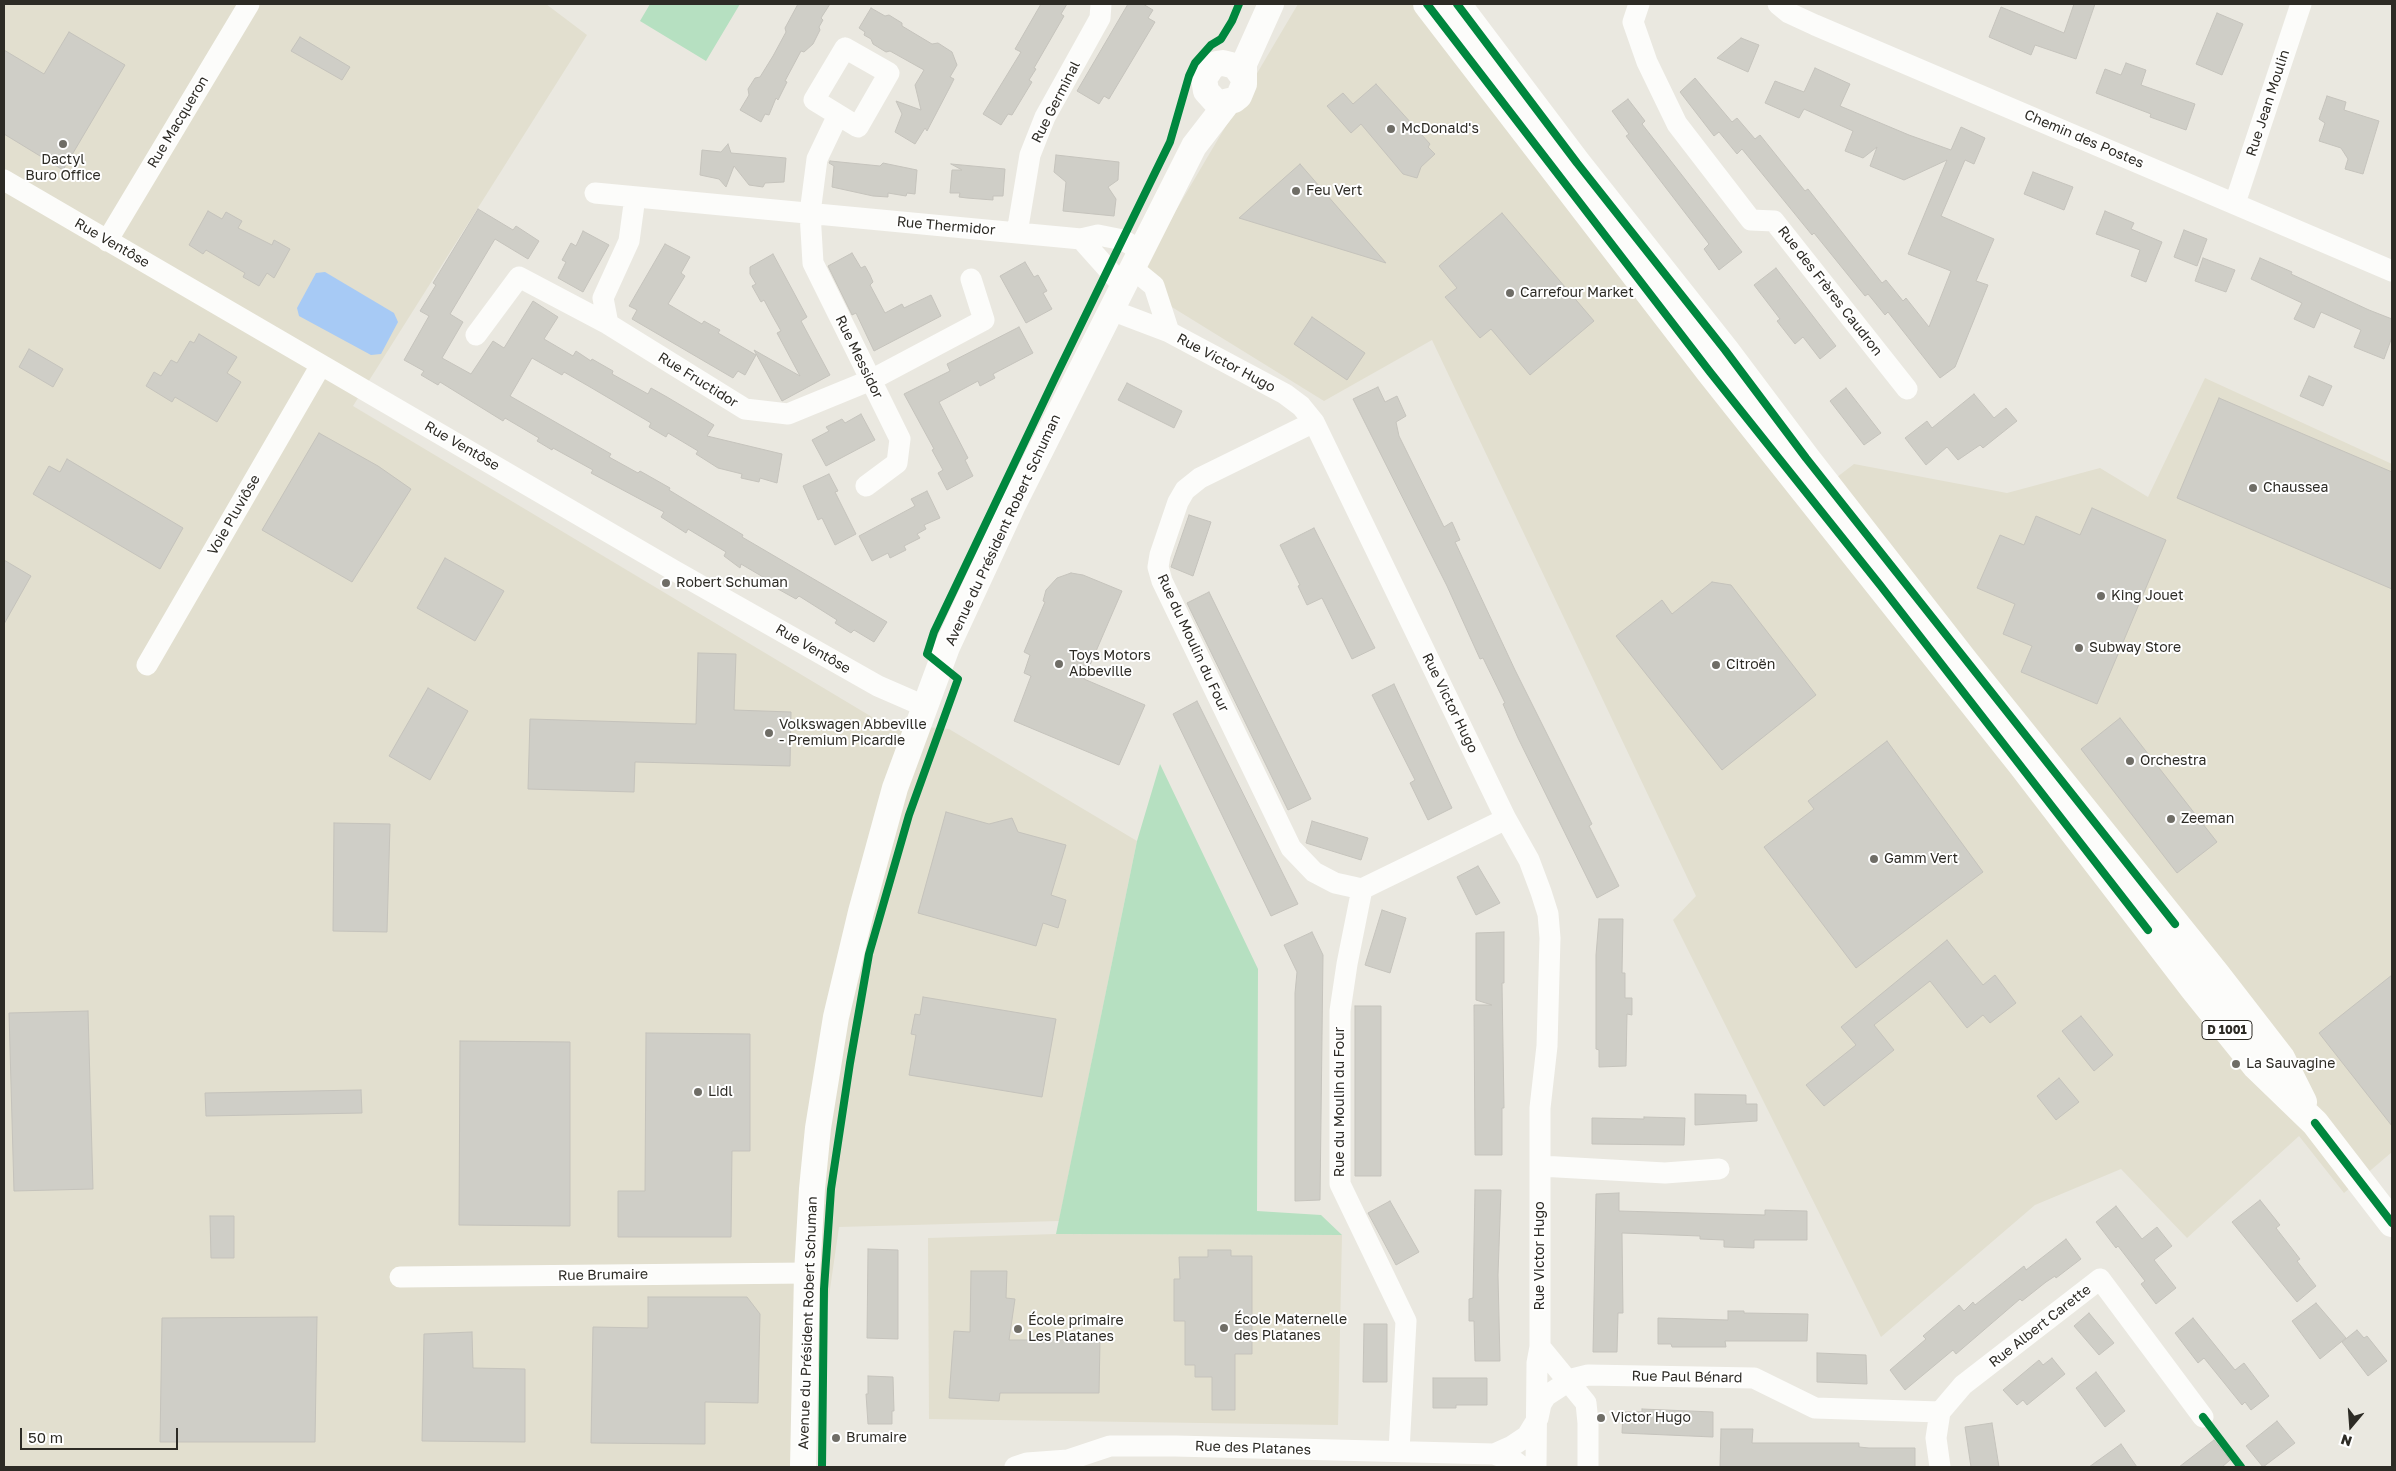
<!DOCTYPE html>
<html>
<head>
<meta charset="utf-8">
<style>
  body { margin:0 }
  #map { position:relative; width:2396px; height:1471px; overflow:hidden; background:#eae8e0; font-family:"Golos Text",sans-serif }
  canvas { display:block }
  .frame { position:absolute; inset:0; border:5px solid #2d2b25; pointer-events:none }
  .north { position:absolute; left:2326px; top:1401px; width:50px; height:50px; -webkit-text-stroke:4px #fff; paint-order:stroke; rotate:198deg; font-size:14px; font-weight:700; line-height:20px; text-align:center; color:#2d2b25 }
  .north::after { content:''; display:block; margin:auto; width:18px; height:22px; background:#2d2b25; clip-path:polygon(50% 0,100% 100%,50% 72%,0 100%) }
  .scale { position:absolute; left:20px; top:1428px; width:158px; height:22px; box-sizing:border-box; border:2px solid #2d2b25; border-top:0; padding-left:6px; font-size:15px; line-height:18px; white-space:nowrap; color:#2d2b25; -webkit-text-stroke:4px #fff; paint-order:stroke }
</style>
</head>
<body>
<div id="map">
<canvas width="2396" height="1471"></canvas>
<div class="frame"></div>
<div class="north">N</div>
<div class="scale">50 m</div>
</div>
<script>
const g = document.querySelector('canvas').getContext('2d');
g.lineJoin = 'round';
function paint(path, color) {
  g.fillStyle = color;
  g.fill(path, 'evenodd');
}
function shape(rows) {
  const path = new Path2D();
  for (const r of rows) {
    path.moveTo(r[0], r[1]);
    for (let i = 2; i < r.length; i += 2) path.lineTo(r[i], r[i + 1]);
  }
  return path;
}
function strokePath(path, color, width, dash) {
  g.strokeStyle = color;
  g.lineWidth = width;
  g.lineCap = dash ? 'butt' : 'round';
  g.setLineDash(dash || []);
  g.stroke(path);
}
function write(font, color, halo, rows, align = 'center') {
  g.font = font + ' "Golos Text",sans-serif';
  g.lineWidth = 4;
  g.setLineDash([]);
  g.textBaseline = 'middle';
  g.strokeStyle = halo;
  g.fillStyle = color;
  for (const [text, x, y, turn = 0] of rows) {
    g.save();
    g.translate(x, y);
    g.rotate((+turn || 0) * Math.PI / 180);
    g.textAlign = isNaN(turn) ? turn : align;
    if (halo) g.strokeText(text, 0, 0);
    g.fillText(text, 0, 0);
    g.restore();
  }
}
paint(shape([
  [4,4,546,4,587,35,353,406,882,723,949,729,1137,841,1059,1221,839,1227,808,1441,808,1467,4,1467],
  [1298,4,1443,4,1815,494,1854,464,2007,493,2100,468,2148,497,2205,378,2392,464,2392,1152,2344,1193,2299,1136,2187,1238,2121,1169,2035,1205,1881,1337,1673,920,1696,896,1432,340,1324,401,1133,283],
  [1056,1234,1342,1235,1338,1425,929,1419,928,1238]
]), '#e2dfcf');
paint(shape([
  [650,4,740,4,706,61,640,21],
  [1160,764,1258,969,1257,1211,1321,1215,1342,1235,1056,1234,1137,841]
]), '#b6e0c1');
paint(shape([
  [325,272,394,313,398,322,381,354,371,355,299,316,297,308,316,273]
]), '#a7caf5');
const building = shape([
  [798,4,830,4,821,18,823,20,819,27,820,30,813,44,804,52,801,51,785,81,787,82,778,100,776,98,769,115,765,114,761,122,740,110,749,95,748,89,755,78,760,77,773,56,786,32,785,28,798,4],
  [1041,4,1067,4,1061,14,1064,16,1034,68,1036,69,1029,80,1032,82,1012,115,1008,114,1001,125,983,114,1021,52,1015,49,1041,4],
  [1128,4,1143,4,1153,10,1148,18,1155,22,1109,99,1104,96,1099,104,1077,91,1128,4],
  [2074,4,2095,4,2076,59,2035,45,2031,55,1989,37,2001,7,2064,33,2074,4],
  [871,8,885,16,889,15,902,23,902,26,932,44,938,43,952,52,957,65,950,77,954,79,950,87,927,131,925,128,915,144,895,132,902,114,896,101,921,110,915,85,924,70,890,51,886,52,873,44,871,39,864,35,865,32,859,28,871,8],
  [2217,13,2243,24,2222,75,2196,64,2217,13],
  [69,32,125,65,63,170,4,134,4,50,44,74,69,32],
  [300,37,350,67,342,80,291,51,300,37],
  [1741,38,1759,45,1748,72,1717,58,1741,38],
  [2126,63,2146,70,2141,85,2195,104,2186,130,2150,117,2151,114,2096,93,2105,69,2121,75,2126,63],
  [1815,68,1850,84,1840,106,1909,135,1951,150,1961,127,1985,138,1974,164,1965,160,1941,216,1994,239,1976,281,1988,285,1955,367,1940,378,1888,312,1885,315,1868,294,1865,296,1814,233,1812,235,1742,149,1737,154,1719,132,1714,136,1680,92,1695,78,1732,122,1737,118,1755,139,1760,135,1805,191,1808,189,1882,283,1886,280,1903,301,1906,298,1929,327,1951,271,1908,254,1947,160,1904,180,1870,166,1877,147,1863,158,1845,151,1853,131,1804,109,1799,118,1765,103,1775,81,1804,92,1815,68],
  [1376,84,1430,144,1428,147,1435,154,1421,167,1417,178,1403,174,1361,124,1351,133,1327,106,1343,93,1353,104,1376,84],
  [2327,96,2346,102,2344,110,2379,121,2363,174,2345,169,2348,159,2341,148,2319,141,2325,123,2319,119,2327,96],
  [1628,99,1645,121,1642,124,1742,252,1719,270,1704,249,1709,244,1626,136,1629,134,1612,111,1628,99],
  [728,144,731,153,786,158,784,182,765,183,763,187,749,185,734,166,726,187,719,179,700,175,702,150,721,152,728,144],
  [1056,155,1119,162,1118,180,1108,187,1116,199,1114,216,1063,211,1066,182,1054,172,1056,155],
  [830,161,880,166,883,163,917,170,915,194,907,193,906,196,888,193,888,197,873,196,832,187,834,166,829,163,830,161],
  [951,164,1005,169,1003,196,993,196,993,200,967,198,959,197,960,193,950,193,952,170,962,170,951,164],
  [1300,164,1386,263,1239,218,1300,164],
  [2033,172,2073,187,2064,210,2024,194,2033,172],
  [478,209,513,230,516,226,539,241,528,259,495,239,450,314,463,322,442,358,471,374,493,341,504,348,533,301,558,317,544,339,573,356,576,351,591,361,592,359,613,371,612,374,648,394,651,388,667,397,714,425,707,436,782,454,777,483,760,478,759,482,741,478,742,474,718,468,696,454,698,451,668,433,666,437,649,427,651,423,590,387,564,372,562,375,532,358,510,396,611,454,609,457,638,473,640,471,670,488,669,490,743,535,742,537,887,622,874,642,854,630,851,633,835,623,837,620,799,596,796,599,778,589,780,587,741,564,740,568,724,556,726,552,688,529,686,533,661,517,664,512,591,473,593,470,553,448,552,450,537,441,539,438,505,418,503,421,440,382,438,385,421,375,424,371,404,360,429,316,420,311,436,285,433,283,478,209],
  [208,211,222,219,226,212,242,221,238,228,272,245,274,240,290,249,274,278,267,273,259,286,243,277,245,273,206,250,203,254,189,245,208,211],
  [2105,211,2134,223,2131,229,2162,242,2146,282,2131,276,2140,250,2096,234,2105,211],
  [1502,213,1594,321,1530,375,1491,329,1480,338,1462,317,1445,297,1457,288,1439,266,1502,213],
  [2184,230,2207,239,2197,266,2174,257,2184,230],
  [583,231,609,245,583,292,558,278,566,262,562,260,571,243,576,246,583,231],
  [665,244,690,257,681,273,685,276,668,304,702,324,704,321,711,325,720,330,718,333,756,355,745,375,738,371,733,378,632,319,637,310,629,306,665,244],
  [852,253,861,268,865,266,870,275,873,282,870,285,885,313,902,304,904,308,931,295,941,316,874,351,856,313,852,315,828,266,852,253],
  [773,254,807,317,801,321,830,375,782,401,754,350,800,376,777,333,781,331,772,315,764,300,761,302,752,286,756,284,750,274,750,267,773,254],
  [2203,258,2235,270,2226,292,2195,281,2203,258],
  [2260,258,2292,272,2291,274,2369,310,2392,319,2392,337,2384,359,2354,347,2361,330,2321,312,2314,328,2294,319,2302,303,2251,279,2260,258],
  [1025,262,1034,277,1038,275,1047,291,1043,293,1052,309,1026,323,1000,276,1025,262],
  [1776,268,1836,346,1820,359,1803,337,1795,344,1777,321,1780,319,1754,285,1776,268],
  [1312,317,1365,353,1347,380,1294,344,1312,317],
  [1019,327,1033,353,993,374,995,378,980,386,978,381,939,402,968,458,965,460,973,476,947,490,938,473,943,470,932,450,934,449,904,394,950,371,947,364,1019,327],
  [199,334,237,357,227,373,241,382,217,422,175,397,172,402,146,386,154,372,161,376,171,360,177,363,190,341,194,343,199,334],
  [29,349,63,369,53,387,19,367,29,349],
  [2309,376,2332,386,2323,406,2300,396,2309,376],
  [1127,383,1182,411,1174,428,1118,400,1127,383],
  [1378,387,1385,402,1397,396,1406,416,1396,422,1399,436,1444,527,1452,522,1460,540,1455,542,1515,670,1592,824,1589,826,1619,886,1597,898,1518,738,1503,704,1505,703,1483,658,1480,659,1447,586,1353,399,1378,387],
  [1846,388,1881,433,1864,445,1830,401,1846,388],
  [1974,394,1994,418,2006,408,2017,421,1983,448,1980,445,1958,460,1947,447,1926,465,1905,438,1927,421,1932,428,1974,394],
  [2219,398,2392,472,2392,589,2177,498,2219,398],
  [861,414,875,440,826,466,812,440,829,431,826,427,842,419,845,423,861,414],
  [319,433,378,466,411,489,352,582,262,530,319,433],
  [67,459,183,528,160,569,33,494,49,466,60,472,67,459],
  [829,474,838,491,835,492,856,534,835,545,822,518,818,520,803,486,829,474],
  [927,491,940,518,924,525,926,529,917,534,920,538,904,546,906,550,890,558,888,553,872,561,859,536,915,506,911,499,927,491],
  [2092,508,2166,540,2097,704,2021,672,2032,646,2003,634,2015,604,1977,588,2000,535,2024,545,2036,516,2080,535,2092,508],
  [1189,515,1211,522,1193,576,1171,567,1189,515],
  [1314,528,1375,648,1352,659,1322,598,1307,605,1298,586,1300,585,1280,545,1314,528],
  [445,558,504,591,475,641,417,608,445,558],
  [4,560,31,576,4,624,4,560],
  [1071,573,1083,575,1122,591,1084,679,1145,705,1119,765,1014,721,1031,676,1024,673,1030,655,1024,652,1045,602,1043,601,1046,590,1057,578,1071,573],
  [1712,582,1731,585,1816,695,1722,770,1616,636,1662,600,1672,614,1712,582],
  [1209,592,1311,799,1288,810,1187,603,1209,592],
  [698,653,736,654,734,710,791,712,790,766,635,762,634,792,528,789,530,719,696,724,698,653],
  [1394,684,1452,808,1428,820,1410,783,1415,780,1372,695,1394,684],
  [428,688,468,711,430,780,389,756,428,688],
  [1197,701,1298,904,1271,916,1173,714,1197,701],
  [2120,718,2217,842,2177,873,2081,749,2120,718],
  [1887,741,1983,872,1856,968,1764,847,1814,809,1808,801,1887,741],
  [946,812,989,824,1012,818,1018,832,1066,845,1051,895,1066,900,1058,928,1043,923,1036,946,918,913,946,812],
  [1312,821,1368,838,1361,860,1306,843,1312,821],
  [334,823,390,824,387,932,333,931,334,823],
  [1478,866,1500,903,1476,915,1457,877,1478,866],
  [1382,910,1406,918,1390,973,1365,965,1382,910],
  [1599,919,1623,919,1622,973,1625,973,1625,998,1632,998,1632,1015,1627,1014,1626,1066,1599,1067,1599,1050,1596,1049,1596,955,1599,919],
  [1312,932,1323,955,1320,1200,1295,1201,1295,993,1297,972,1284,945,1312,932],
  [1504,932,1504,983,1502,983,1504,1108,1502,1108,1502,1155,1475,1155,1474,1005,1492,1005,1476,1000,1476,933,1504,932],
  [1947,940,1983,985,1995,975,2016,1003,1990,1023,1983,1015,1967,1028,1930,981,1874,1025,1894,1050,1824,1106,1806,1085,1856,1045,1841,1027,1947,940],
  [2392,975,2392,1126,2319,1033,2392,975],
  [923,997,1056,1019,1042,1097,909,1075,916,1035,911,1034,915,1014,920,1015,923,997],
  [1355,1006,1381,1006,1381,1176,1355,1176,1355,1006],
  [88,1011,93,1189,14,1191,9,1013,88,1011],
  [2081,1016,2113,1055,2094,1071,2062,1031,2081,1016],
  [646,1033,750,1034,750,1151,732,1151,731,1237,618,1237,618,1191,645,1191,646,1033],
  [460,1041,570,1042,570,1226,459,1225,460,1041],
  [2059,1078,2079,1102,2056,1120,2037,1096,2059,1078],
  [361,1090,362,1113,206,1116,205,1093,361,1090],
  [1695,1094,1746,1095,1746,1104,1757,1104,1757,1121,1695,1125,1695,1094],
  [1644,1117,1685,1118,1684,1145,1592,1144,1592,1118,1644,1119,1644,1117],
  [1475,1190,1501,1190,1498,1275,1500,1361,1475,1361,1474,1321,1469,1321,1469,1299,1473,1298,1475,1190],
  [1619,1193,1619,1211,1765,1215,1765,1210,1807,1211,1807,1240,1754,1240,1754,1248,1724,1247,1724,1240,1700,1239,1700,1236,1622,1233,1623,1313,1618,1313,1617,1352,1593,1352,1596,1194,1619,1193],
  [2260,1200,2280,1225,2276,1228,2300,1259,2297,1261,2316,1286,2297,1302,2232,1222,2260,1200],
  [1390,1201,1419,1252,1396,1265,1368,1213,1390,1201],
  [2116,1206,2142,1239,2157,1227,2172,1246,2154,1260,2176,1288,2156,1304,2141,1284,2145,1281,2118,1246,2116,1248,2096,1222,2116,1206],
  [210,1216,234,1216,234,1258,211,1258,210,1216],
  [2066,1239,2081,1259,2056,1278,2055,1276,2046,1282,2022,1301,2020,1299,1956,1354,1953,1350,1905,1390,1890,1370,1926,1339,1923,1336,1959,1305,1964,1311,1973,1302,1975,1305,2024,1266,2026,1270,2066,1239],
  [868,1249,898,1250,898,1339,867,1338,868,1249],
  [1208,1250,1231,1250,1231,1256,1252,1256,1252,1354,1235,1354,1235,1410,1212,1410,1212,1377,1195,1377,1195,1365,1185,1365,1185,1321,1174,1321,1174,1279,1180,1279,1179,1257,1208,1257,1208,1250],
  [971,1271,1007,1271,1006,1298,1015,1299,1009,1340,1100,1340,1099,1393,1000,1393,999,1401,949,1398,954,1331,970,1332,971,1271],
  [648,1297,747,1297,760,1314,758,1403,705,1402,705,1444,591,1443,593,1327,648,1328,648,1297],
  [2316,1303,2346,1338,2320,1359,2292,1321,2316,1303],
  [1728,1311,1744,1311,1744,1313,1808,1314,1807,1341,1725,1341,1726,1347,1672,1347,1671,1344,1658,1344,1658,1318,1728,1320,1728,1311],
  [2089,1313,2114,1343,2099,1355,2074,1326,2089,1313],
  [317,1317,315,1442,160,1442,162,1318,317,1317],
  [2193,1318,2235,1370,2244,1363,2269,1396,2251,1410,2245,1402,2242,1405,2204,1358,2198,1363,2175,1333,2193,1318],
  [1364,1324,1387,1324,1387,1382,1363,1382,1364,1324],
  [2357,1330,2364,1338,2367,1336,2387,1361,2368,1376,2342,1342,2357,1330],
  [472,1332,473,1368,525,1369,525,1442,422,1441,424,1334,472,1332],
  [1817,1353,1866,1355,1867,1384,1817,1382,1817,1353],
  [2052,1358,2065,1374,2027,1405,2023,1400,2017,1405,2003,1390,2039,1360,2043,1365,2052,1358],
  [2096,1372,2125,1411,2105,1427,2076,1388,2096,1372],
  [868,1376,893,1377,894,1411,892,1411,892,1424,868,1424,866,1394,868,1394,868,1376],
  [1433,1378,1487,1378,1487,1405,1456,1405,1456,1408,1433,1408,1433,1378],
  [1642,1409,1713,1412,1713,1437,1622,1433,1623,1412,1642,1412,1642,1409],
  [2277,1421,2295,1443,2263,1467,2246,1446,2277,1421],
  [1992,1423,1999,1467,1971,1467,1965,1427,1992,1423],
  [1721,1429,1753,1429,1752,1443,1859,1443,1859,1447,1869,1448,1915,1448,1915,1467,1720,1467,1721,1429],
  [2214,1440,2230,1460,2222,1467,2179,1467,2214,1440],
  [2121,1444,2137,1467,2089,1467,2121,1444]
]);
paint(building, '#cfcec7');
strokePath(building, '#c5c3bc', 1);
strokePath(shape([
  [1639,4,1633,22,1647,62,1677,124,1751,220,1774,221,1907,389],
  [1778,4,1789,13,1815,25,2392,271],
  [845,48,889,73,858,127,814,100,845,48],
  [838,115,817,159,810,213,813,263,900,439,897,463,866,486],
  [4,180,675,571,878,686,924,706],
  [595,193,1081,239,1098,235,1123,240,1140,250],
  [635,197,629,241,603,298,608,324,745,409,788,414,871,380,984,320,971,279],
  [2235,203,2301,4],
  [1017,233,1030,155,1045,117,1100,18,1101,4],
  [1081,239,1123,286],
  [107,241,249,4],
  [1132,268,1154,286,1169,332],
  [1111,310,1169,332,1285,394,1301,406,1314,422,1506,819,1529,860,1541,892,1548,914,1550,938,1547,1046,1540,1108,1540,1347,1537,1363,1536,1467],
  [476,335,519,277,608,324],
  [1314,422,1200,478,1185,490,1178,502,1160,555,1158,567,1162,581,1291,848,1314,872,1335,883,1362,889,1506,819],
  [147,665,321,365],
  [1362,889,1347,964,1340,1011,1340,1184,1406,1321,1399,1451],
  [1540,1166,1665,1173,1719,1169],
  [400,1277,807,1273],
  [1540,1347,1586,1403,1588,1423,1588,1467],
  [1494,1454,1512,1446,1527,1436,1538,1418,1541,1404,1546,1396,1572,1379,1588,1375,1754,1378,1815,1408,1940,1412],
  [1015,1467,1027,1463,1068,1460,1110,1446,1175,1446,1494,1454,1514,1461,1522,1467],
  [1940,1467,1936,1438,1940,1412,1963,1385,2100,1279,2203,1417]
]), '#fcfcfa', 21);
strokePath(shape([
  [1243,77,1235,66,1223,63,1216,64,1211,68,1204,79,1206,91,1215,101,1221,103,1234,100,1239,96,1244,84,1244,64,1271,4],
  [803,1467,807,1273,812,1189,818,1128,836,1017,861,912,895,788,947,647,1012,507,1194,146,1228,102]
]), '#fcfcfa', 26);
strokePath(shape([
  [1427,4,1710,372,2022,765,2194,989,2256,1066,2315,1123,2392,1223],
  [1457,4,1577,163,1725,350,1806,458,1966,663,2216,974,2281,1058,2303,1102]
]), '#fcfcfa', 28);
strokePath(shape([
  [1427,4,1710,372,1880,585,2148,930],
  [1457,4,1577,163,1725,350,1806,458,2175,924],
  [2315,1123,2392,1223],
  [2203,1417,2241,1467],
  [822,1467,824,1289,831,1189,850,1063,869,954,909,815,958,679,927,654,934,632,1055,378,1170,142,1189,76,1195,63,1211,45,1221,39,1232,21,1239,4]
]), '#00873e', 8);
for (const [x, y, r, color] of [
  [1391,129,5,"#6f6d66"],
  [63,144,5,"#6f6d66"],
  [1296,191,5,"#6f6d66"],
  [1510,293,5,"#6f6d66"],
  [2253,488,5,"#6f6d66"],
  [666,583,5,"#6f6d66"],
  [2101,596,5,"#6f6d66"],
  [2079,648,5,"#6f6d66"],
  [1059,664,5,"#6f6d66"],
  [1716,665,5,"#6f6d66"],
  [769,733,5,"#6f6d66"],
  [2130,761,5,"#6f6d66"],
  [2171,819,5,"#6f6d66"],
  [1874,859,5,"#6f6d66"],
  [2236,1064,5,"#6f6d66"],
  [698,1092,5,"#6f6d66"],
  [1224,1328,5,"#6f6d66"],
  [1018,1329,5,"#6f6d66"],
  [1601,1418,5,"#6f6d66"],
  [836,1438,5,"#6f6d66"]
]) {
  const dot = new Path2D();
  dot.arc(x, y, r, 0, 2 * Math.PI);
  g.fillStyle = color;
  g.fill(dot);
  strokePath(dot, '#fff', 2);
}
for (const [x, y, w] of [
  [2227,1030,50]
]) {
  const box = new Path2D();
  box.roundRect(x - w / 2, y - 9.5, w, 19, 4);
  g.fillStyle = '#fff';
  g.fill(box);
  strokePath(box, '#2d2b25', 1);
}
write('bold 12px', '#2d2b25', null, [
  ["D 1001",2227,1030]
]);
write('14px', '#2d2b25', '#fff', [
  ["Rue Germinal",1056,102,-63],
  ["Rue Jean Moulin",2268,103,-72],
  ["Rue Macqueron",178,122,-59],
  ["Chemin des Postes",2084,139,23],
  ["Rue Thermidor",946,226,5],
  ["Rue Ventôse",112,243,30],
  ["Rue des Frères Caudron",1830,291,52],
  ["Rue Messidor",859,357,64],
  ["Rue Victor Hugo",1226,363,28],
  ["Rue Fructidor",698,380,32],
  ["Rue Ventôse",462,446,30],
  ["Voie Pluviôse",234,515,-60],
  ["Avenue du Président Robert Schuman",1003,530,-65],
  ["Rue du Moulin du Four",1193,643,65],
  ["Rue Ventôse",813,649,30],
  ["Rue Victor Hugo",1450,703,64],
  ["Rue du Moulin du Four",1340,1102,-90],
  ["Rue Victor Hugo",1540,1256,-90],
  ["Rue Brumaire",603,1275,-1],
  ["Avenue du Président Robert Schuman",808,1323,-88],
  ["Rue Albert Carette",2040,1326,-38],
  ["Rue Paul Bénard",1687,1377,1],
  ["Rue des Platanes",1253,1448,2]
]);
write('14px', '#2d2b25', '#fff', [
  ["McDonald's",1401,129],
  ["Dactyl",63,160,"center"],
  ["Buro Office",63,176,"center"],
  ["Feu Vert",1306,191],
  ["Carrefour Market",1520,293],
  ["Chaussea",2263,488],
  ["Robert Schuman",676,583],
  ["King Jouet",2111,596],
  ["Subway Store",2089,648],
  ["Toys Motors",1069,656],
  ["Abbeville",1069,672],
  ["Citroën",1726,665],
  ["Volkswagen Abbeville",779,725],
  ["- Premium Picardie",779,741],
  ["Orchestra",2140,761],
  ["Zeeman",2181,819],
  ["Gamm Vert",1884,859],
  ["La Sauvagine",2246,1064],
  ["Lidl",708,1092],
  ["École Maternelle",1234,1320],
  ["des Platanes",1234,1336],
  ["École primaire",1028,1321],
  ["Les Platanes",1028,1337],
  ["Victor Hugo",1611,1418],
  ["Brumaire",846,1438]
], 'left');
</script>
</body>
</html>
